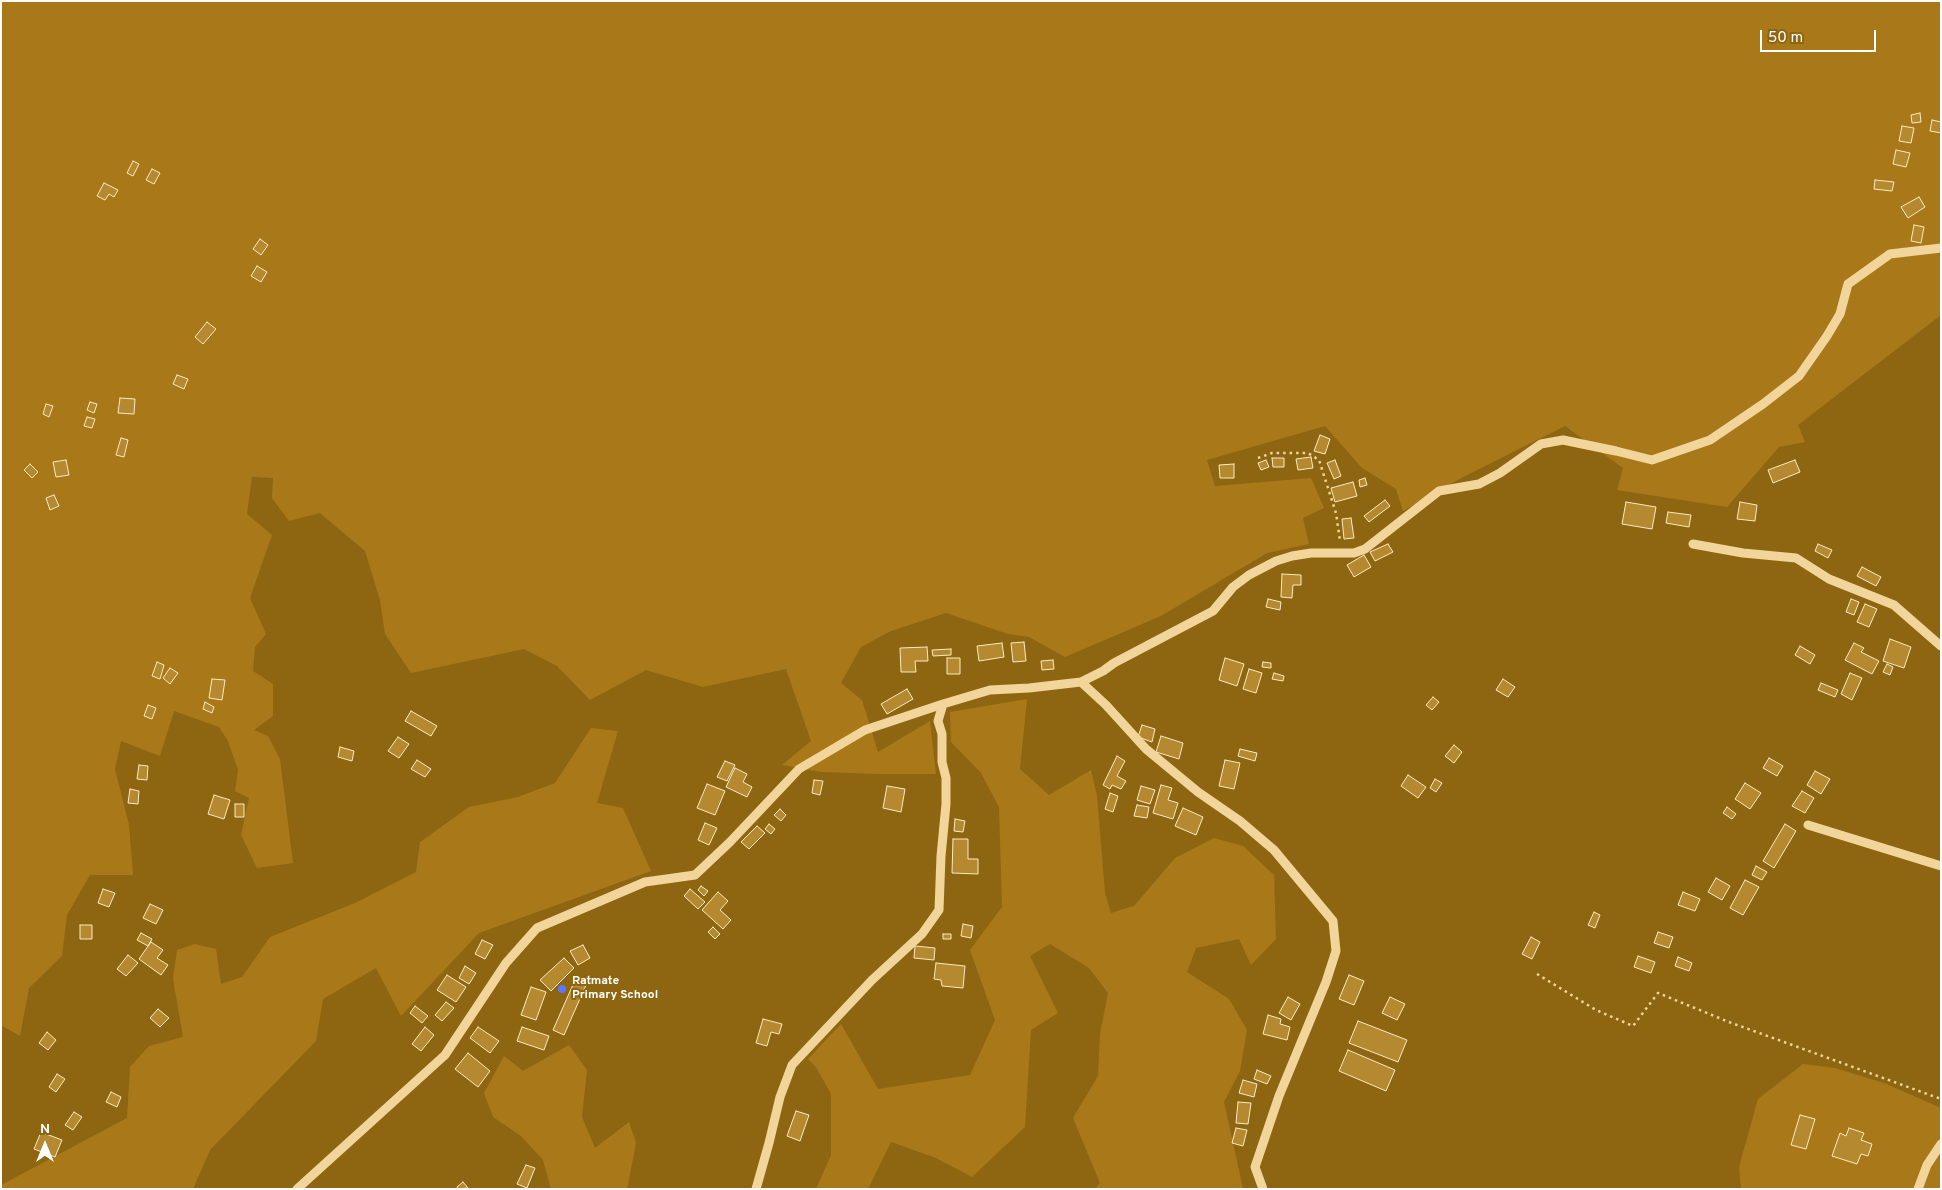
<!DOCTYPE html>
<html>
<head>
<meta charset="utf-8">
<style>
  body { margin:0 }
  #map { position:relative; width:1942px; height:1190px; overflow:hidden; background:#8e6611; font-family:Overpass,sans-serif }
  canvas { display:block }
  .frame { position:absolute; inset:0; border:2px solid #fff; pointer-events:none }
  .north { position:absolute; left:20px; top:1120px; width:50px; height:50px; -webkit-text-stroke:4px #8e6611; paint-order:stroke; rotate:0deg; font-size:14px; font-weight:700; line-height:20px; text-align:center; color:#fff }
  .north::after { content:''; display:block; margin:auto; width:18px; height:22px; background:#fff; clip-path:polygon(50% 0,100% 100%,50% 72%,0 100%) }
  .scale { position:absolute; left:1760px; top:30px; width:116px; height:22px; box-sizing:border-box; border:2px solid #fff; border-top:0; padding-left:6px; font-size:15px; line-height:18px; white-space:nowrap; color:#fff; -webkit-text-stroke:4px #8e6611; paint-order:stroke }
</style>
</head>
<body>
<div id="map">
<canvas width="1942" height="1190"></canvas>
<div class="frame"></div>
<div class="north">N</div>
<div class="scale">50 m</div>
</div>
<script>
const g = document.querySelector('canvas').getContext('2d');
g.lineJoin = 'round';
function paint(path, color) {
  g.fillStyle = color;
  g.fill(path, 'evenodd');
}
function shape(rows) {
  const path = new Path2D();
  for (const r of rows) {
    path.moveTo(r[0], r[1]);
    for (let i = 2; i < r.length; i += 2) path.lineTo(r[i], r[i + 1]);
  }
  return path;
}
function strokePath(path, color, width, dash) {
  g.strokeStyle = color;
  g.lineWidth = width;
  g.lineCap = dash ? 'butt' : 'round';
  g.setLineDash(dash || []);
  g.stroke(path);
}
function write(font, color, halo, rows, align = 'center') {
  g.font = font + ' Overpass,sans-serif';
  g.lineWidth = 4;
  g.setLineDash([]);
  g.textBaseline = 'middle';
  g.strokeStyle = halo;
  g.fillStyle = color;
  for (const [text, x, y, turn = 0] of rows) {
    g.save();
    g.translate(x, y);
    g.rotate((+turn || 0) * Math.PI / 180);
    g.textAlign = isNaN(turn) ? turn : align;
    if (halo) g.strokeText(text, 0, 0);
    g.fillText(text, 0, 0);
    g.restore();
  }
}
paint(shape([
  [1,1,1941,1,1941,315,1798,425,1805,442,1779,447,1727,507,1617,490,1623,468,1565,426,1465,476,1403,511,1396,489,1362,468,1325,426,1207,460,1215,486,1311,478,1324,508,1303,518,1309,544,1267,553,1161,616,1065,657,1029,637,1008,634,946,613,891,631,861,647,841,683,862,700,878,752,930,721,936,774,879,774,822,772,782,765,811,741,786,669,703,687,646,670,590,700,557,666,524,649,411,673,385,634,380,600,365,551,320,513,289,521,272,498,273,478,252,477,247,514,272,535,250,598,266,634,255,647,253,671,273,684,273,716,254,730,268,736,280,759,293,863,257,868,241,835,249,798,235,791,238,770,228,741,219,727,174,711,160,756,121,741,115,769,129,825,133,875,90,875,67,915,62,956,29,988,20,1036,1,1025],
  [1027,699,1020,769,1049,795,1091,770,1097,796,1105,893,1111,913,1134,906,1175,858,1214,838,1243,846,1274,875,1276,939,1251,965,1239,939,1196,948,1187,972,1229,999,1247,1030,1240,1071,1224,1102,1243,1189,1095,1189,1100,1183,1073,1118,1098,1076,1100,1034,1108,993,1089,968,1050,944,1030,956,1058,1013,1031,1030,1025,1127,972,1177,936,1158,891,1142,868,1189,816,1189,831,1155,831,1094,816,1067,808,1059,841,1024,878,1089,970,1075,995,1020,970,950,1002,907,999,807,981,773,951,742,950,712],
  [591,728,618,731,597,803,623,808,651,871,479,933,401,1016,376,968,323,999,316,1041,210,1150,193,1189,1,1189,1,1185,127,1118,130,1067,149,1046,183,1037,173,979,177,950,195,944,216,949,221,984,242,977,270,937,355,903,416,872,420,842,469,807,518,797,555,783],
  [569,1045,587,1070,582,1117,595,1148,629,1122,636,1143,627,1189,551,1189,543,1160,521,1136,493,1117,484,1093,504,1056,523,1071],
  [1803,1064,1835,1068,1884,1083,1941,1108,1941,1189,1741,1189,1739,1167,1758,1099]
]), '#a97919');
const building = shape([
  [1920,113,1921,122,1912,123,1911,115,1920,113],
  [1932,120,1941,122,1941,133,1930,131,1932,120],
  [1902,126,1914,128,1911,143,1899,141,1902,126],
  [1896,150,1910,153,1906,167,1893,164,1896,150],
  [133,161,139,164,133,176,127,173,133,161],
  [152,169,160,173,154,184,146,180,152,169],
  [1875,180,1894,182,1892,191,1874,189,1875,180],
  [104,183,118,190,114,197,109,194,105,200,97,196,104,183],
  [1919,197,1925,207,1908,218,1901,207,1919,197],
  [1914,225,1924,227,1921,243,1911,241,1914,225],
  [260,239,268,245,261,255,253,249,260,239],
  [257,266,267,272,261,282,251,276,257,266],
  [207,322,216,329,203,344,195,337,207,322],
  [177,375,188,379,184,389,173,384,177,375],
  [120,398,135,399,134,414,118,413,120,398],
  [90,402,97,404,94,413,87,410,90,402],
  [46,404,53,406,49,417,43,414,46,404],
  [87,417,95,419,92,428,84,426,87,417],
  [1320,435,1330,439,1325,454,1314,451,1320,435],
  [121,438,128,440,124,457,116,455,121,438],
  [1311,457,1313,468,1298,470,1296,459,1311,457],
  [1272,458,1284,458,1284,467,1273,467,1272,458],
  [66,460,69,475,56,477,53,462,66,460],
  [1266,460,1269,467,1261,470,1258,463,1266,460],
  [1335,460,1341,476,1334,479,1327,463,1335,460],
  [1795,460,1800,472,1773,483,1768,470,1795,460],
  [30,464,38,472,32,478,24,470,30,464],
  [1234,464,1234,478,1220,478,1219,465,1234,464],
  [1365,478,1367,485,1360,487,1359,480,1365,478],
  [1353,482,1357,496,1335,502,1331,488,1353,482],
  [54,495,59,506,50,510,46,498,54,495],
  [1385,500,1390,506,1369,522,1364,516,1385,500],
  [1626,502,1656,507,1652,529,1622,524,1626,502],
  [1740,502,1757,505,1755,521,1737,519,1740,502],
  [1668,512,1691,515,1689,527,1666,523,1668,512],
  [1351,518,1354,538,1344,539,1342,519,1351,518],
  [1388,544,1393,552,1375,561,1370,552,1388,544],
  [1818,544,1832,550,1828,558,1815,551,1818,544],
  [1364,555,1371,567,1354,577,1347,565,1364,555],
  [1862,567,1881,577,1876,586,1857,576,1862,567],
  [1282,574,1301,575,1301,585,1293,585,1292,598,1281,597,1282,574],
  [1268,599,1281,602,1280,610,1266,607,1268,599],
  [1851,599,1859,602,1854,615,1846,612,1851,599],
  [1865,604,1877,609,1869,627,1857,622,1865,604],
  [1890,639,1911,647,1904,668,1883,661,1890,639],
  [1024,642,1026,661,1013,662,1011,643,1024,642],
  [1002,643,1004,657,979,661,977,646,1002,643],
  [1854,643,1864,648,1861,652,1879,661,1872,674,1845,660,1854,643],
  [1800,646,1815,655,1810,664,1795,655,1800,646],
  [927,647,928,661,915,661,916,672,901,672,900,648,927,647],
  [951,649,951,655,933,656,932,650,951,649],
  [947,658,960,658,960,674,947,674,947,658],
  [1225,658,1244,664,1237,686,1219,680,1225,658],
  [1053,660,1054,669,1042,670,1041,661,1053,660],
  [157,662,164,665,160,679,152,676,157,662],
  [1263,662,1271,663,1271,668,1262,667,1263,662],
  [1887,664,1893,667,1890,675,1883,672,1887,664],
  [170,668,178,673,170,684,163,678,170,668],
  [1249,669,1262,673,1256,693,1243,689,1249,669],
  [1274,673,1284,676,1283,681,1272,679,1274,673],
  [1850,673,1862,678,1852,700,1841,694,1850,673],
  [212,679,225,680,222,700,209,698,212,679],
  [1503,679,1515,687,1508,697,1496,690,1503,679],
  [1821,683,1838,690,1835,697,1818,690,1821,683],
  [907,689,913,699,887,714,881,704,907,689],
  [1433,697,1439,702,1432,710,1426,705,1433,697],
  [205,702,214,707,212,713,203,709,205,702],
  [148,705,156,708,152,719,144,716,148,705],
  [411,711,437,726,431,736,405,721,411,711],
  [1142,725,1155,729,1152,742,1138,737,1142,725],
  [1161,736,1183,743,1179,759,1156,752,1161,736],
  [398,737,409,744,399,758,388,751,398,737],
  [1454,745,1462,752,1454,763,1445,756,1454,745],
  [340,747,354,751,352,761,338,757,340,747],
  [1240,749,1257,753,1255,761,1238,756,1240,749],
  [1117,756,1125,761,1117,776,1126,781,1121,789,1112,785,1110,789,1103,785,1117,756],
  [1769,758,1783,766,1777,776,1763,768,1769,758],
  [417,760,431,769,425,777,411,769,417,760],
  [1225,760,1240,763,1234,789,1219,786,1225,760],
  [725,761,735,765,727,781,717,777,725,761],
  [139,765,148,766,147,780,137,779,139,765],
  [735,768,747,774,743,782,752,787,747,797,726,787,735,768],
  [1815,771,1830,779,1821,794,1807,785,1815,771],
  [1408,775,1426,787,1418,798,1401,786,1408,775],
  [1435,779,1442,783,1436,792,1430,788,1435,779],
  [814,780,823,781,820,795,812,793,814,780],
  [1745,783,1761,793,1750,809,1735,799,1745,783],
  [707,784,725,791,715,815,697,808,707,784],
  [1161,785,1172,788,1168,800,1178,803,1173,819,1153,813,1161,785],
  [887,786,905,789,901,812,883,808,887,786],
  [1141,786,1155,790,1150,804,1137,800,1141,786],
  [130,789,139,791,138,804,128,803,130,789],
  [1802,791,1814,798,1805,813,1792,806,1802,791],
  [1110,793,1118,796,1113,812,1105,809,1110,793],
  [214,795,230,800,224,819,208,814,214,795],
  [235,804,244,804,244,817,235,817,235,804],
  [1137,805,1149,807,1147,818,1134,816,1137,805],
  [1727,807,1736,814,1732,819,1723,813,1727,807],
  [1183,808,1203,817,1196,835,1175,826,1183,808],
  [780,809,786,815,781,821,774,815,780,809],
  [955,819,965,821,963,832,954,831,955,819],
  [705,823,717,828,709,845,698,840,705,823],
  [769,824,775,829,771,834,765,829,769,824],
  [1785,824,1796,831,1774,868,1763,861,1785,824],
  [757,826,765,833,749,849,741,842,757,826],
  [953,839,968,839,968,859,978,859,978,874,952,873,953,839],
  [1756,866,1767,872,1762,880,1752,875,1756,866],
  [1716,878,1730,886,1722,900,1708,892,1716,878],
  [1745,880,1759,887,1743,915,1730,908,1745,880],
  [701,886,708,891,704,896,698,890,701,886],
  [103,889,115,893,109,907,98,903,103,889],
  [690,889,705,902,698,909,684,896,690,889],
  [718,892,728,901,720,910,731,920,723,929,702,910,718,892],
  [1683,892,1700,899,1695,911,1678,905,1683,892],
  [150,904,163,910,156,924,143,918,150,904],
  [1594,912,1600,915,1595,928,1588,925,1594,912],
  [963,924,973,926,971,938,961,936,963,924],
  [80,925,92,925,92,939,80,939,80,925],
  [713,927,720,934,715,939,708,932,713,927],
  [1658,932,1673,937,1669,948,1654,943,1658,932],
  [141,933,152,939,148,946,137,940,141,933],
  [943,934,951,934,951,939,943,939,943,934],
  [1531,937,1540,942,1532,959,1522,954,1531,937],
  [482,940,493,945,485,959,475,954,482,940],
  [151,942,163,950,157,958,168,965,161,975,139,959,151,942],
  [583,945,590,958,578,965,570,951,583,945],
  [915,946,935,948,934,960,914,958,915,946],
  [128,955,138,963,126,976,117,969,128,955],
  [1638,956,1655,962,1651,973,1634,967,1638,956],
  [1678,957,1692,963,1689,971,1675,966,1678,957],
  [564,958,574,968,551,991,540,980,564,958],
  [936,963,965,966,963,988,942,986,941,980,934,979,936,963],
  [465,966,476,973,469,984,459,978,465,966],
  [447,975,466,987,456,1002,437,990,447,975],
  [1349,975,1364,981,1354,1005,1339,999,1349,975],
  [575,980,586,985,564,1035,553,1030,575,980],
  [531,987,546,992,536,1020,521,1015,531,987],
  [1288,997,1300,1004,1291,1020,1279,1013,1288,997],
  [1390,997,1405,1004,1397,1020,1382,1013,1390,997],
  [446,1002,454,1008,442,1021,435,1015,446,1002],
  [415,1006,428,1016,422,1023,410,1013,415,1006],
  [158,1009,169,1018,160,1027,150,1018,158,1009],
  [1268,1015,1281,1019,1280,1024,1290,1027,1287,1040,1263,1034,1268,1015],
  [763,1019,782,1024,779,1034,771,1032,767,1046,756,1043,763,1019],
  [1358,1021,1407,1040,1398,1062,1349,1043,1358,1021],
  [425,1027,434,1035,421,1051,412,1044,425,1027],
  [478,1027,499,1041,490,1053,470,1038,478,1027],
  [522,1027,549,1036,544,1050,517,1041,522,1027],
  [47,1032,56,1040,48,1050,39,1043,47,1032],
  [1348,1050,1395,1070,1386,1091,1339,1071,1348,1050],
  [468,1053,490,1071,478,1087,455,1069,468,1053],
  [1257,1070,1271,1076,1267,1084,1254,1079,1257,1070],
  [57,1074,65,1079,56,1092,49,1087,57,1074],
  [1243,1080,1257,1084,1254,1097,1239,1093,1243,1080],
  [111,1092,121,1097,117,1107,106,1102,111,1092],
  [1238,1102,1251,1103,1248,1124,1236,1123,1238,1102],
  [796,1111,809,1115,800,1141,787,1136,796,1111],
  [74,1112,82,1117,73,1130,65,1125,74,1112],
  [1800,1115,1815,1119,1806,1149,1791,1145,1800,1115],
  [1236,1128,1247,1130,1243,1146,1232,1143,1236,1128],
  [1849,1128,1864,1133,1861,1140,1872,1144,1868,1156,1861,1154,1857,1164,1832,1156,1840,1133,1846,1136,1849,1128],
  [41,1132,62,1140,55,1157,34,1149,41,1132],
  [526,1165,535,1168,527,1188,517,1184,526,1165],
  [463,1182,468,1188,458,1189,457,1187,463,1182]
]);
paint(building, '#b48930');
strokePath(building, '#fde9c1', 1);
strokePath(shape([
  [1258,458,1272,453,1308,453,1319,460,1336,513,1340,541],
  [1537,974,1596,1010,1633,1026,1658,993,1729,1022,1941,1099]
]), '#f2d59a', 2.5, [2.5, 4]);
strokePath(shape([
  [1693,544,1743,553,1796,558,1829,579,1894,605,1941,646],
  [1081,682,1106,705,1146,749,1198,792,1240,821,1274,850,1333,921,1336,951,1326,982,1279,1096,1255,1167,1263,1189],
  [1808,825,1941,866],
  [297,1189,445,1055,506,963,537,928,645,882,695,875,730,842,799,769,865,730,943,704],
  [756,1189,769,1143,780,1097,792,1065,872,980,922,934,939,910,941,856,946,804,946,778,942,762,942,734,938,721,943,704,990,690,1029,688,1081,682,1103,671,1114,663,1213,611,1233,587,1249,575,1276,561,1292,556,1311,553,1354,553,1365,549,1439,491,1479,484,1500,473,1541,444,1563,440,1616,451,1652,460,1710,440,1763,404,1799,376,1827,336,1840,314,1848,284,1890,254,1941,248],
  [1918,1189,1927,1165,1941,1144]
]), '#f2d59a', 9);
for (const [x, y, r, color] of [
  [562,989,5,"#5b77ff"]
]) {
  const dot = new Path2D();
  dot.arc(x, y, r, 0, 2 * Math.PI);
  g.fillStyle = color;
  g.fill(dot);
  strokePath(dot, '#8e6611', 2);
}
write('bold 12px', '#fff', '#8e6611', [
  ["Ratmate",572,982],
  ["Primary School",572,996]
], 'left');
</script>
</body>
</html>
